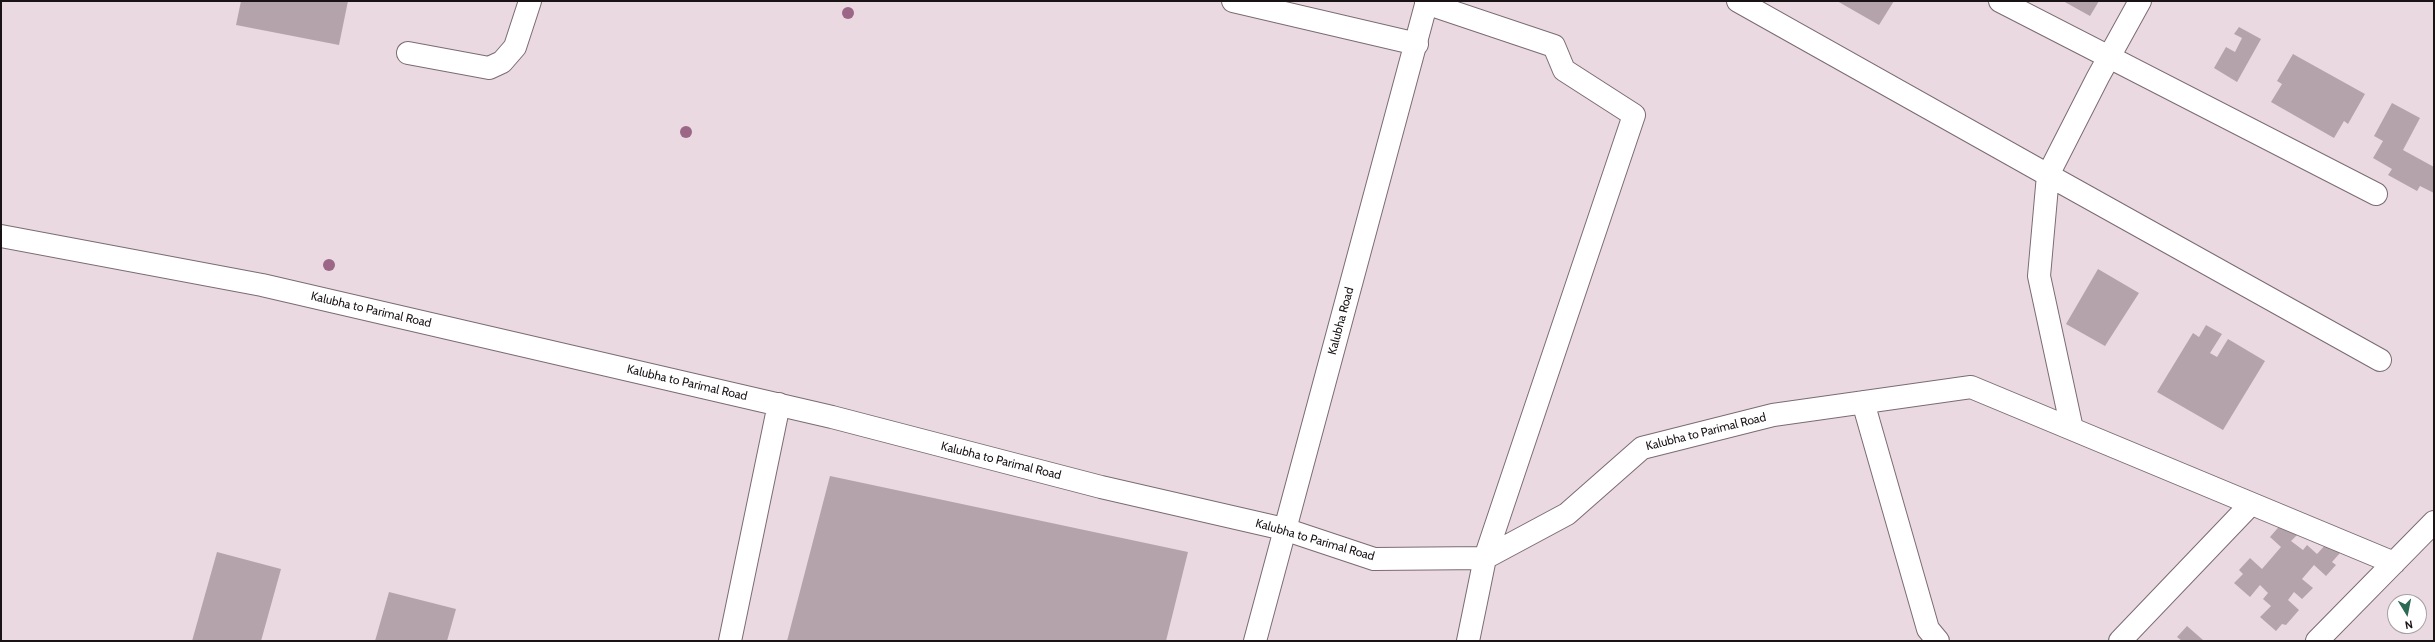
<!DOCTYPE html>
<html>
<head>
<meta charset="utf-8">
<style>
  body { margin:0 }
  #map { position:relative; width:2435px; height:642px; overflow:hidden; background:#ebd9e1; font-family:Cabin,sans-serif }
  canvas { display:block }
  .frame { position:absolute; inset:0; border:2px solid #191316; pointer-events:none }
  .north { position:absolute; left:2387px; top:594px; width:40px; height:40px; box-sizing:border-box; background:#fff; border:1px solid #a3a1a2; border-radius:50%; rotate:170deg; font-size:11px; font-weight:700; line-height:16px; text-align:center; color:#191316 }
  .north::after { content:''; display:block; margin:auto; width:14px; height:18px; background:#2c6a56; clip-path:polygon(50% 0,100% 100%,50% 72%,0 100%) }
</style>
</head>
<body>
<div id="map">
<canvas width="2435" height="642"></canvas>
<div class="frame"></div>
<div class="north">N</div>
</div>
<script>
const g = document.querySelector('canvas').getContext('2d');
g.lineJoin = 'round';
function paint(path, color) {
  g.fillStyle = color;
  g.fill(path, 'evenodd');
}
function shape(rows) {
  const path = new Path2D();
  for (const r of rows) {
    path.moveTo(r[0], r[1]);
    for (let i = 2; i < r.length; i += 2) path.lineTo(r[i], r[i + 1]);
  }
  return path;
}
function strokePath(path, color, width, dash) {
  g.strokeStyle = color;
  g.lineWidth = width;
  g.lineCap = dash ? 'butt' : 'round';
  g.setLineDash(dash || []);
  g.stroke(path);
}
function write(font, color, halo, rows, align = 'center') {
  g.font = font + ' Cabin,sans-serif';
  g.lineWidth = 4;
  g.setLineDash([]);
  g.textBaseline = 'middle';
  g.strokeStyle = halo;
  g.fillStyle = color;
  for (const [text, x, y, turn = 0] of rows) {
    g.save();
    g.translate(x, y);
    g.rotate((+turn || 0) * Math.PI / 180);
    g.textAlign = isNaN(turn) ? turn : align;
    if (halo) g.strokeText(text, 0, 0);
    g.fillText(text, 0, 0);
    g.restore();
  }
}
paint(shape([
  [241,1,348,1,339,45,236,25],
  [1837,1,1894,1,1879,25],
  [2063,1,2099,1,2090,16],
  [2239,27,2261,39,2237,82,2214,68,2226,47,2235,52,2242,38,2234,34],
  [2293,54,2365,94,2348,124,2344,121,2334,138,2271,102,2282,84,2277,81],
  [2392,103,2420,118,2403,150,2434,167,2434,193,2420,186,2417,191,2388,175,2392,169,2373,158,2383,141,2374,136],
  [2098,269,2139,293,2105,346,2066,324],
  [2206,325,2222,334,2210,353,2217,357,2228,339,2265,361,2223,430,2157,392,2193,333,2199,337],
  [830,476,1188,552,1166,641,787,641],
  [2283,522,2304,528,2291,541,2303,550,2307,545,2317,554,2328,542,2340,553,2332,562,2336,565,2326,576,2314,565,2302,579,2313,588,2302,599,2294,592,2288,600,2299,610,2286,625,2282,624,2276,631,2260,617,2271,606,2263,599,2268,593,2260,585,2250,597,2234,583,2243,574,2239,570,2250,558,2262,569,2281,547,2270,537],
  [217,552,281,569,261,641,192,641],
  [389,592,456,609,447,641,375,641],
  [2187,626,2203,640,2202,641,2182,641,2177,637]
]), '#b5a3ab');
const minor = shape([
  [1233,1,1417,44],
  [1738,1,2048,175,2039,276,2072,429],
  [2000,1,2376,194],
  [2140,1,2098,77,2048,175,2380,360],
  [1426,3,1554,46,1564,70,1634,115,1485,558,1468,641],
  [408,53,489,68,502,62,515,47,530,1],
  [1,236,262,285,832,417,1101,487,1284,529,1374,559,1485,558,1567,514,1642,448,1773,415,1971,387,2394,563],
  [1863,402,1928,629,1938,641],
  [730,641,779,404],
  [2120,641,2251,504],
  [2317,641,2434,522]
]);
const tertiary = shape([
  [1255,641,1427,1]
]);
strokePath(minor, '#7b6b72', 24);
strokePath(tertiary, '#7b6b72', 24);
strokePath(minor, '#fff', 22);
strokePath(tertiary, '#fff', 22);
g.fillStyle = '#9c6786';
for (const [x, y] of [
  [848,13],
  [686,132],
  [329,265]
]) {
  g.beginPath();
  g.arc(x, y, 6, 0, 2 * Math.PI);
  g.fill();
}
write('12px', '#191316', '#fff', [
  ["Kalubha to Parimal Road",371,310,13],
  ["Kalubha Road",1341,321,-75],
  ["Kalubha to Parimal Road",687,383,13],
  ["Kalubha to Parimal Road",1706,432,-14],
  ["Kalubha to Parimal Road",1001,461,14],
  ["Kalubha to Parimal Road",1315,540,16]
]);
</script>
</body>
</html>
